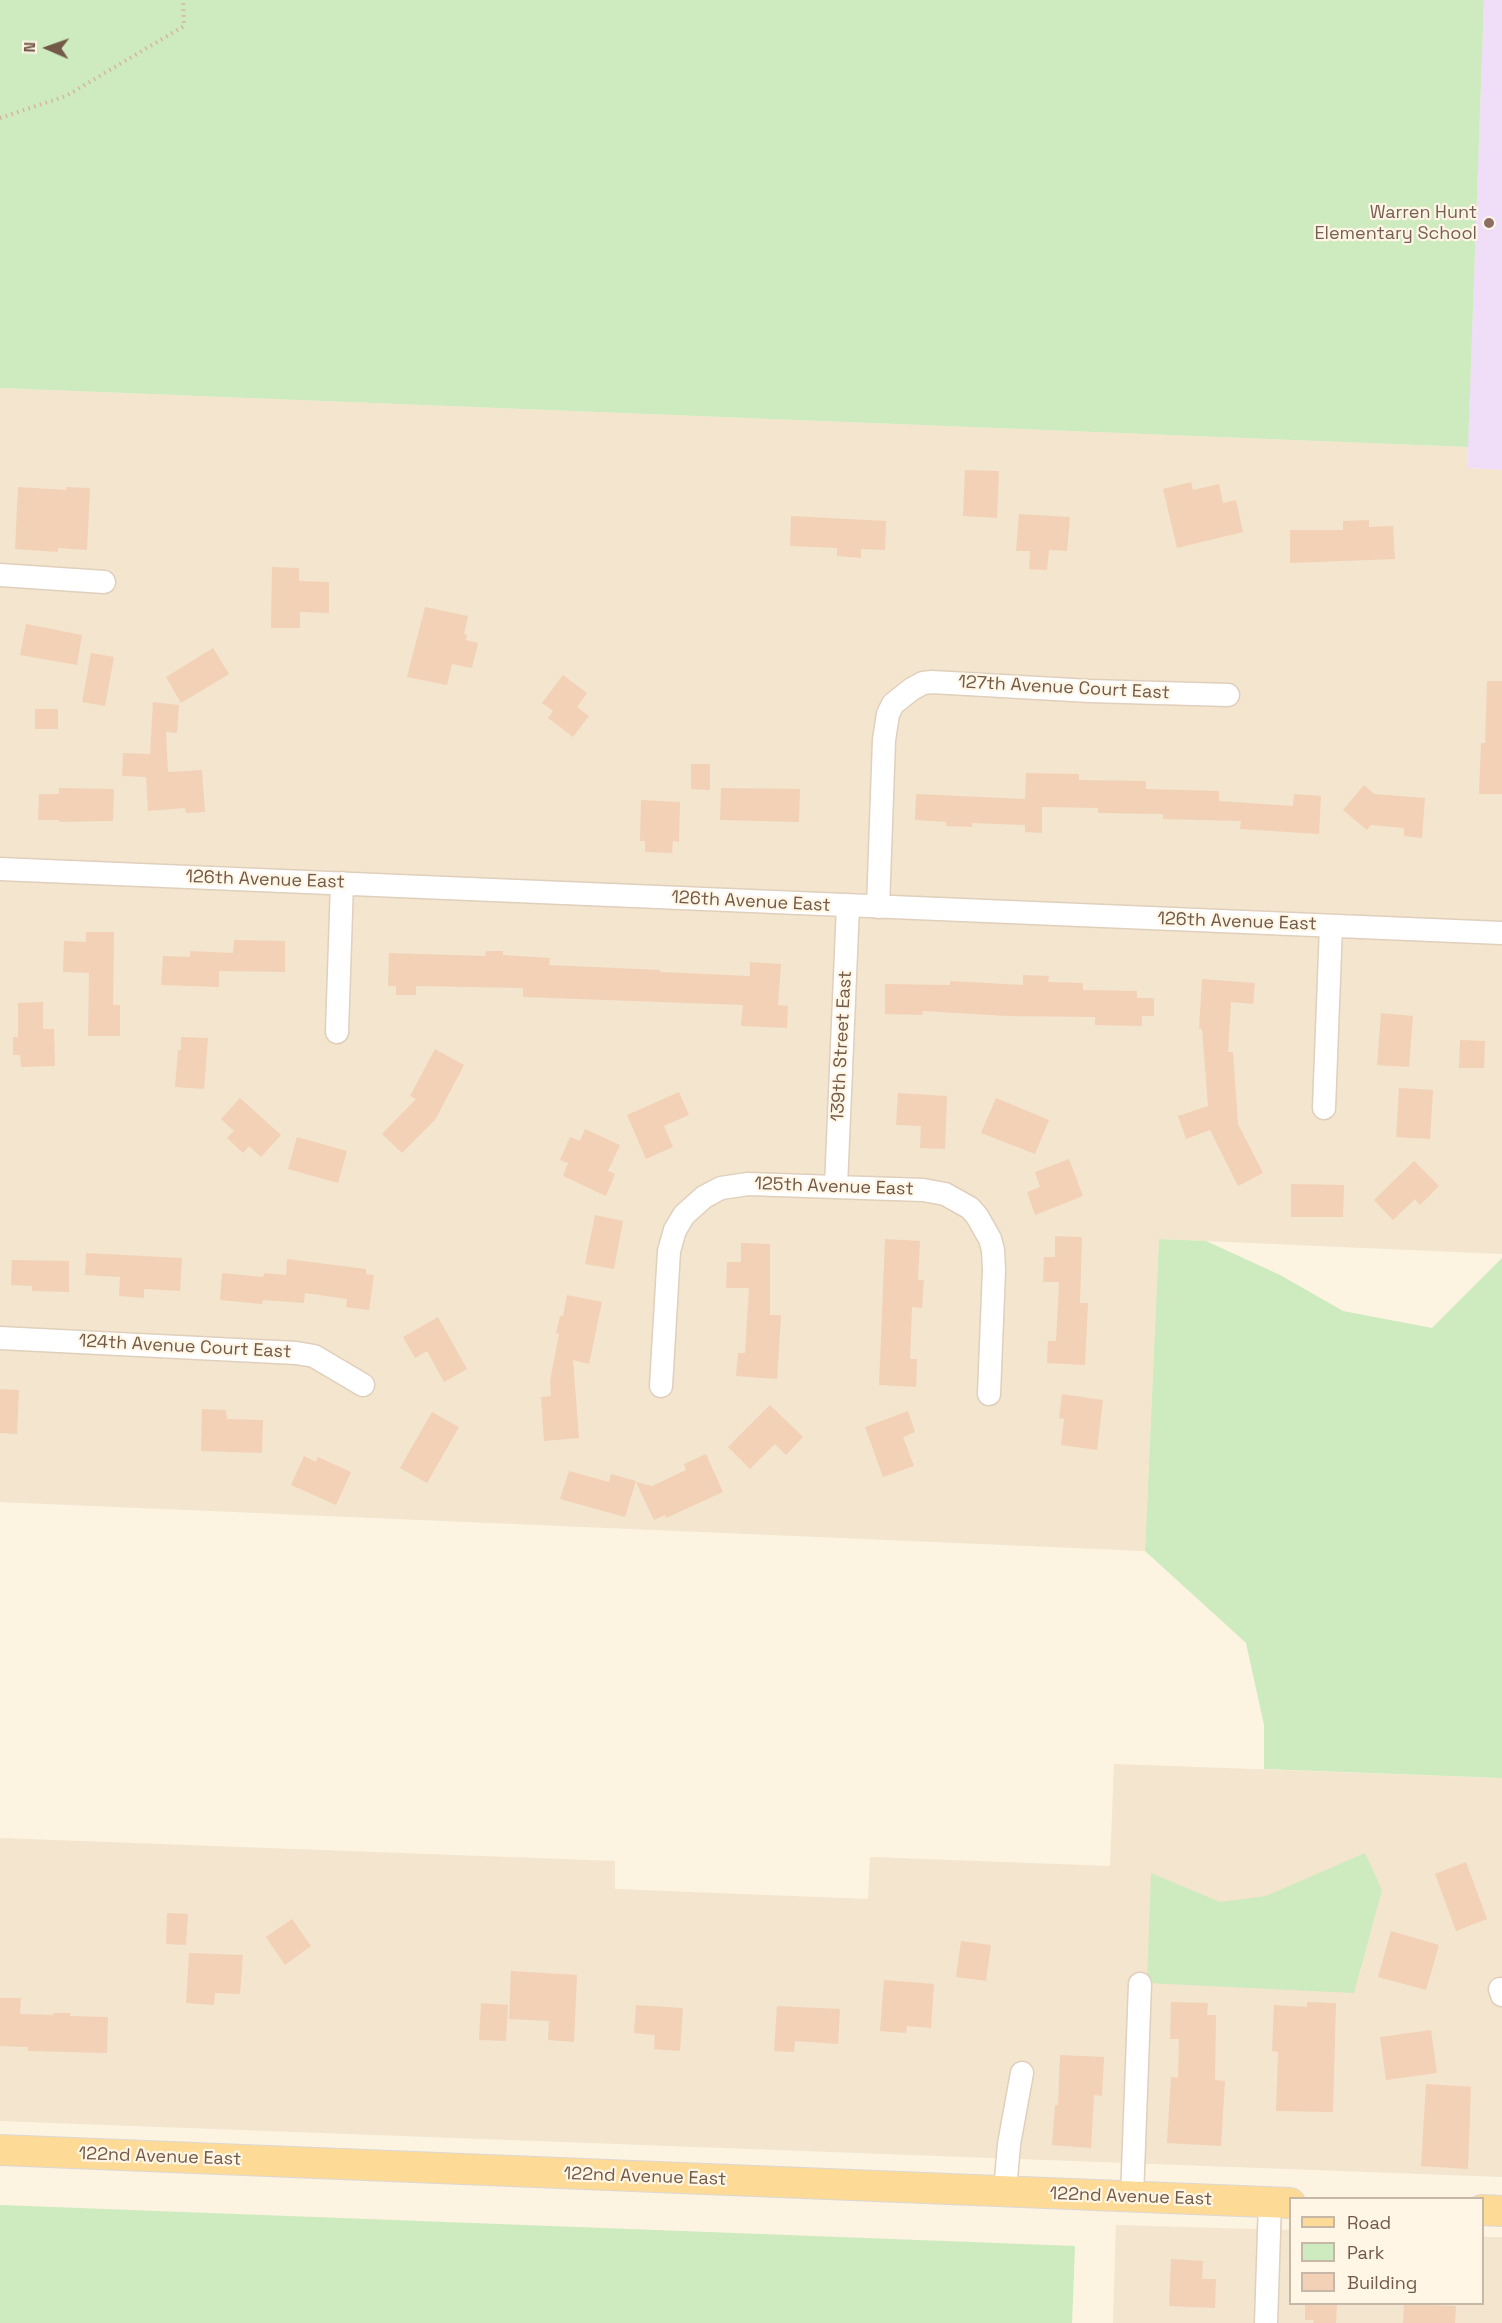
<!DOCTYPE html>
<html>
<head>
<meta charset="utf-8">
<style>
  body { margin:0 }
  #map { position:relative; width:1502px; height:2323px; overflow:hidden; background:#fcf3e0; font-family:"Space Grotesk",sans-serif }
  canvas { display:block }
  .legend { position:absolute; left:1289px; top:2197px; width:195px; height:108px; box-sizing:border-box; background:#fff6e6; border:2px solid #c7b7a6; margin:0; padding:8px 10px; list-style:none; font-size:18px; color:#735947 }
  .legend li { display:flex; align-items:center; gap:12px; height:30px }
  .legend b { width:30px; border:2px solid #c7b7a6 }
  .north { position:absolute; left:18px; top:18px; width:60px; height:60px; -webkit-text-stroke:4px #fff6e6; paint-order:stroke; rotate:272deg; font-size:16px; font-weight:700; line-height:24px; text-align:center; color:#735947 }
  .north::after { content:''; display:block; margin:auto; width:21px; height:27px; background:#735947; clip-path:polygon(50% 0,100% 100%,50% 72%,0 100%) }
</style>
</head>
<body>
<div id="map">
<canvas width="1502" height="2323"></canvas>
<ul class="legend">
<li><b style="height:8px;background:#fddb96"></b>Road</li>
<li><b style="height:16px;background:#ceeabf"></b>Park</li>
<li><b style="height:16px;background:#f2d1b7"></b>Building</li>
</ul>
<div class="north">N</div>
</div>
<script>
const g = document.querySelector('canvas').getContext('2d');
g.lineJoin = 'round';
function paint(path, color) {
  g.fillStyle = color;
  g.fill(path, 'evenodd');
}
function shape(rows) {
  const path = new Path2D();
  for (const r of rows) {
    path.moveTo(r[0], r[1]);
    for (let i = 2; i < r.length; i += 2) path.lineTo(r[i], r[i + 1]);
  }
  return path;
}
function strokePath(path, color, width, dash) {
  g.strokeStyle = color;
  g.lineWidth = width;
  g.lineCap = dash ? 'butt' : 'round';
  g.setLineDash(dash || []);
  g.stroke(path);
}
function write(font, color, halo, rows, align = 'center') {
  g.font = font + ' "Space Grotesk",sans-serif';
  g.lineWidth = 4.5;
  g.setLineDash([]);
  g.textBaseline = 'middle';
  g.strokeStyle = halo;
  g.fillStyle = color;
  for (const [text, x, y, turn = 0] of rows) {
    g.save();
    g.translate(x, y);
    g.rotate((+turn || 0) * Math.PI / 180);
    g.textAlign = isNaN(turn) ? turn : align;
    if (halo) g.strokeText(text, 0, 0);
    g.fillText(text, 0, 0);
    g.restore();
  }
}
paint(shape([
  [0,388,1468,447,1467,468,1502,470,1502,1254,1159,1239,1145,1551,0,1502],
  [1114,1764,1502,1778,1502,2177,0,2121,0,1838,615,1861,615,1889,868,1899,870,1857,1110,1866],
  [1116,2225,1290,2230,1290,2304,1482,2304,1483,2237,1502,2237,1502,2323,1113,2323]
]), '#f4e5ce');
paint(shape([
  [1484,0,1502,0,1502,470,1467,468]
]), '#f0ddf8');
paint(shape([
  [0,0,1484,0,1468,447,0,388],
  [1159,1239,1206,1241,1280,1275,1343,1311,1432,1328,1502,1258,1502,1778,1264,1769,1264,1725,1246,1643,1145,1551],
  [1365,1853,1382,1890,1354,1993,1147,1983,1151,1873,1220,1902,1266,1896],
  [0,2205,1075,2246,1072,2323,0,2323]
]), '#ceeabf');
paint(shape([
  [965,470,999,471,997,518,963,516],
  [1191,482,1193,490,1219,484,1223,503,1236,500,1243,532,1177,548,1163,489],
  [18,487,66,490,66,487,90,488,87,550,58,548,58,552,15,549],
  [1019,514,1070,517,1067,551,1049,550,1047,570,1029,569,1030,551,1016,551],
  [791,516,886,521,885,550,861,549,861,558,837,556,837,548,790,546],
  [1369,520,1369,527,1393,526,1395,559,1290,563,1290,530,1343,530,1343,521],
  [272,567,299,568,299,581,329,582,329,613,300,612,300,628,271,628],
  [425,607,468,616,464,634,467,635,466,640,478,643,472,668,452,664,447,685,407,677],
  [26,624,82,635,77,665,20,655],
  [213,648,229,674,181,703,166,677],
  [91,653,114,657,105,706,82,702],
  [563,675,587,693,577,707,589,716,573,737,548,718,553,711,542,703],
  [1487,681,1502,681,1502,794,1479,794,1481,743,1485,743],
  [153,702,179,705,177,733,166,732,168,772,202,770,205,812,186,813,185,808,148,811,146,777,122,776,123,753,150,754],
  [35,709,58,709,58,729,35,729],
  [691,764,710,764,710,790,691,789],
  [1026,773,1079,774,1079,780,1146,781,1146,789,1219,791,1219,801,1293,806,1294,794,1321,796,1319,834,1240,829,1241,821,1163,819,1163,814,1098,813,1098,808,1042,807,1042,833,1025,832,1025,825,972,823,972,827,946,826,946,822,915,820,916,794,1025,799],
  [1364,785,1374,794,1425,798,1422,838,1404,836,1404,828,1371,825,1367,830,1343,810],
  [59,788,114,789,113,821,59,822,59,820,38,820,39,794,59,794],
  [721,788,800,789,799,822,720,820],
  [641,800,680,802,679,842,673,841,672,853,645,852,645,841,640,841],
  [86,932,114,932,113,1005,120,1005,120,1036,88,1036,89,973,63,972,64,941,86,942],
  [234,940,285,941,285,972,219,971,219,987,161,985,163,956,190,957,190,951,233,953],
  [486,951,503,951,503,955,550,958,549,965,660,970,660,972,750,976,750,962,781,964,778,1005,788,1006,787,1028,741,1026,743,1005,523,997,523,988,416,986,416,995,396,995,396,986,388,986,389,953,485,956],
  [1023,975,1049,976,1048,982,1083,983,1083,990,1137,991,1137,998,1154,998,1154,1016,1142,1016,1142,1026,1095,1025,1095,1017,1007,1016,923,1011,922,1015,885,1014,885,984,950,985,950,981,1023,985],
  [1202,979,1255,983,1253,1004,1231,1002,1228,1052,1233,1052,1238,1124,1263,1173,1238,1186,1210,1130,1186,1139,1178,1116,1208,1106,1202,1029,1199,1029],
  [43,1002,43,1029,54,1029,55,1066,21,1067,20,1055,13,1055,13,1037,18,1037,18,1003],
  [1381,1013,1413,1016,1409,1067,1377,1065],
  [181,1037,208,1038,204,1089,175,1087,178,1050,181,1050],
  [1460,1040,1485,1041,1484,1068,1459,1068],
  [435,1049,464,1065,435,1120,402,1153,382,1134,416,1099,410,1096],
  [1399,1088,1433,1090,1430,1139,1396,1137],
  [679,1092,689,1115,664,1126,673,1147,646,1159,627,1115],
  [898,1093,947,1096,945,1149,920,1148,921,1126,896,1125],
  [240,1098,281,1135,261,1157,249,1146,243,1153,227,1138,234,1131,221,1119],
  [996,1098,1049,1120,1035,1154,981,1133],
  [585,1129,620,1145,608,1171,615,1174,606,1196,563,1176,568,1163,560,1160,570,1137,580,1141],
  [297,1137,347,1151,338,1183,288,1169],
  [1069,1159,1083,1196,1035,1215,1027,1192,1040,1187,1035,1172],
  [1414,1161,1439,1186,1420,1205,1415,1199,1393,1220,1374,1200],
  [1291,1184,1344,1185,1343,1217,1291,1217],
  [595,1215,623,1221,614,1269,585,1264],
  [1055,1236,1082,1237,1080,1303,1088,1303,1085,1365,1047,1363,1048,1341,1056,1341,1059,1282,1043,1282,1044,1257,1055,1257],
  [885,1239,920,1241,918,1280,924,1280,922,1308,912,1307,910,1359,917,1359,916,1387,879,1385],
  [741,1243,770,1244,770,1315,781,1315,777,1379,736,1376,738,1353,745,1353,749,1288,726,1288,727,1262,741,1262],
  [86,1253,182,1258,180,1291,144,1289,144,1298,119,1296,120,1277,85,1275],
  [287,1259,366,1269,366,1274,374,1275,369,1310,346,1307,347,1299,305,1293,304,1303,263,1300,262,1304,220,1300,222,1273,263,1277,264,1273,286,1275],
  [12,1260,69,1261,69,1292,32,1291,32,1286,11,1285],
  [567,1295,602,1302,589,1364,573,1360,579,1438,544,1441,541,1397,551,1396,550,1381,559,1334,556,1333,560,1316,563,1316],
  [438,1317,467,1369,444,1382,427,1351,415,1358,403,1337],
  [0,1389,19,1390,17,1434,0,1433],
  [1062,1394,1103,1400,1097,1450,1061,1445,1064,1419,1059,1418],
  [770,1405,803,1437,786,1455,775,1444,750,1469,728,1447],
  [202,1409,226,1410,227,1419,263,1420,262,1453,201,1451],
  [908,1411,915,1432,903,1437,914,1466,883,1477,865,1427],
  [432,1412,459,1427,427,1483,400,1468],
  [706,1454,723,1492,666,1518,665,1515,654,1520,636,1482,652,1486,686,1470,684,1464],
  [304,1456,316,1462,318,1457,351,1472,336,1505,291,1485],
  [569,1471,609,1482,611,1474,636,1481,625,1517,560,1499],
  [1466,1862,1487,1919,1456,1931,1435,1874],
  [167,1913,188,1914,186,1945,166,1944],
  [292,1919,311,1946,285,1965,266,1937],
  [1391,1931,1439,1945,1426,1990,1378,1977],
  [961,1941,991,1945,986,1981,956,1977],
  [189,1953,243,1955,240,1994,215,1993,214,2005,186,2003],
  [511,1971,577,1975,574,2042,548,2040,549,2021,509,2019],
  [884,1980,934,1984,931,2028,907,2026,906,2033,880,2031],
  [0,1998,21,1998,20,2014,53,2015,53,2013,70,2013,70,2016,108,2017,107,2053,28,2051,28,2047,0,2046],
  [1171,2002,1208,2003,1207,2015,1216,2015,1215,2080,1225,2081,1221,2146,1167,2143,1171,2077,1178,2078,1179,2039,1170,2039],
  [1307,2002,1336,2003,1333,2112,1276,2111,1278,2052,1272,2051,1274,2005,1307,2007],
  [481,2003,508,2005,506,2041,479,2040],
  [636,2005,683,2008,680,2051,654,2049,655,2035,634,2033],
  [777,2006,840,2009,838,2044,795,2041,794,2052,774,2051],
  [1431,2030,1437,2073,1386,2080,1380,2037],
  [1060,2055,1104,2057,1102,2096,1094,2095,1091,2148,1052,2145,1055,2105,1058,2105],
  [1426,2084,1471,2087,1468,2169,1421,2166],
  [1171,2259,1203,2261,1202,2279,1216,2279,1215,2308,1169,2306],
  [1305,2304,1337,2304,1336,2323,1313,2323,1314,2320,1305,2320],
  [1404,2304,1456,2306,1455,2323,1403,2323]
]), '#f2d1b7');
const minor = shape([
  [0,575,104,582],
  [0,869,1502,933],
  [878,907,884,740,888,714,893,704,912,689,923,683,932,682,1090,691,1228,695],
  [337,1032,342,883],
  [1324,1108,1331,926],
  [836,1186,848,906],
  [0,1338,296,1353,314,1356,363,1385],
  [661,1386,669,1251,675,1230,684,1215,704,1197,721,1188,748,1184,923,1190,945,1194,970,1208,977,1216,990,1239,993,1250,994,1270,989,1394],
  [1500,1989,1502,1995],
  [1005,2191,1009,2144,1022,2073],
  [1132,2197,1140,1984],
  [1266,2323,1270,2202]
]);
const major = shape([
  [0,2150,1290,2203],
  [1482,2210,1502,2211]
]);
strokePath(minor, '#e0cfbc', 25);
strokePath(major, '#ddd7d3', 32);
strokePath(shape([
  [0,118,66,96,184,26,183,0]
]), '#d7b59b', 4, [1.5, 4.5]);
strokePath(minor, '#fff', 22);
strokePath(major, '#fddb96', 30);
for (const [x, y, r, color] of [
  [1489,223,6,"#8d6e63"]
]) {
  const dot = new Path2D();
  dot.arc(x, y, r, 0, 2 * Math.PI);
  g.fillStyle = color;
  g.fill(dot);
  strokePath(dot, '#fff6e6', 2);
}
write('18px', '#785e54', '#fff6e6', [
  ["Warren Hunt",1477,213],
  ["Elementary School",1477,234]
], 'right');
write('18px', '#735947', '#fff6e6', [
  ["127th Avenue Court East",1064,688,3],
  ["126th Avenue East",265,880,2],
  ["126th Avenue East",751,902,3],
  ["126th Avenue East",1237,922,2],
  ["139th Street East",842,1046,-87],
  ["125th Avenue East",834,1187,2],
  ["124th Avenue Court East",185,1347,3],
  ["122nd Avenue East",160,2157,2],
  ["122nd Avenue East",645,2177,2],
  ["122nd Avenue East",1131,2197,2]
]);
</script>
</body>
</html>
